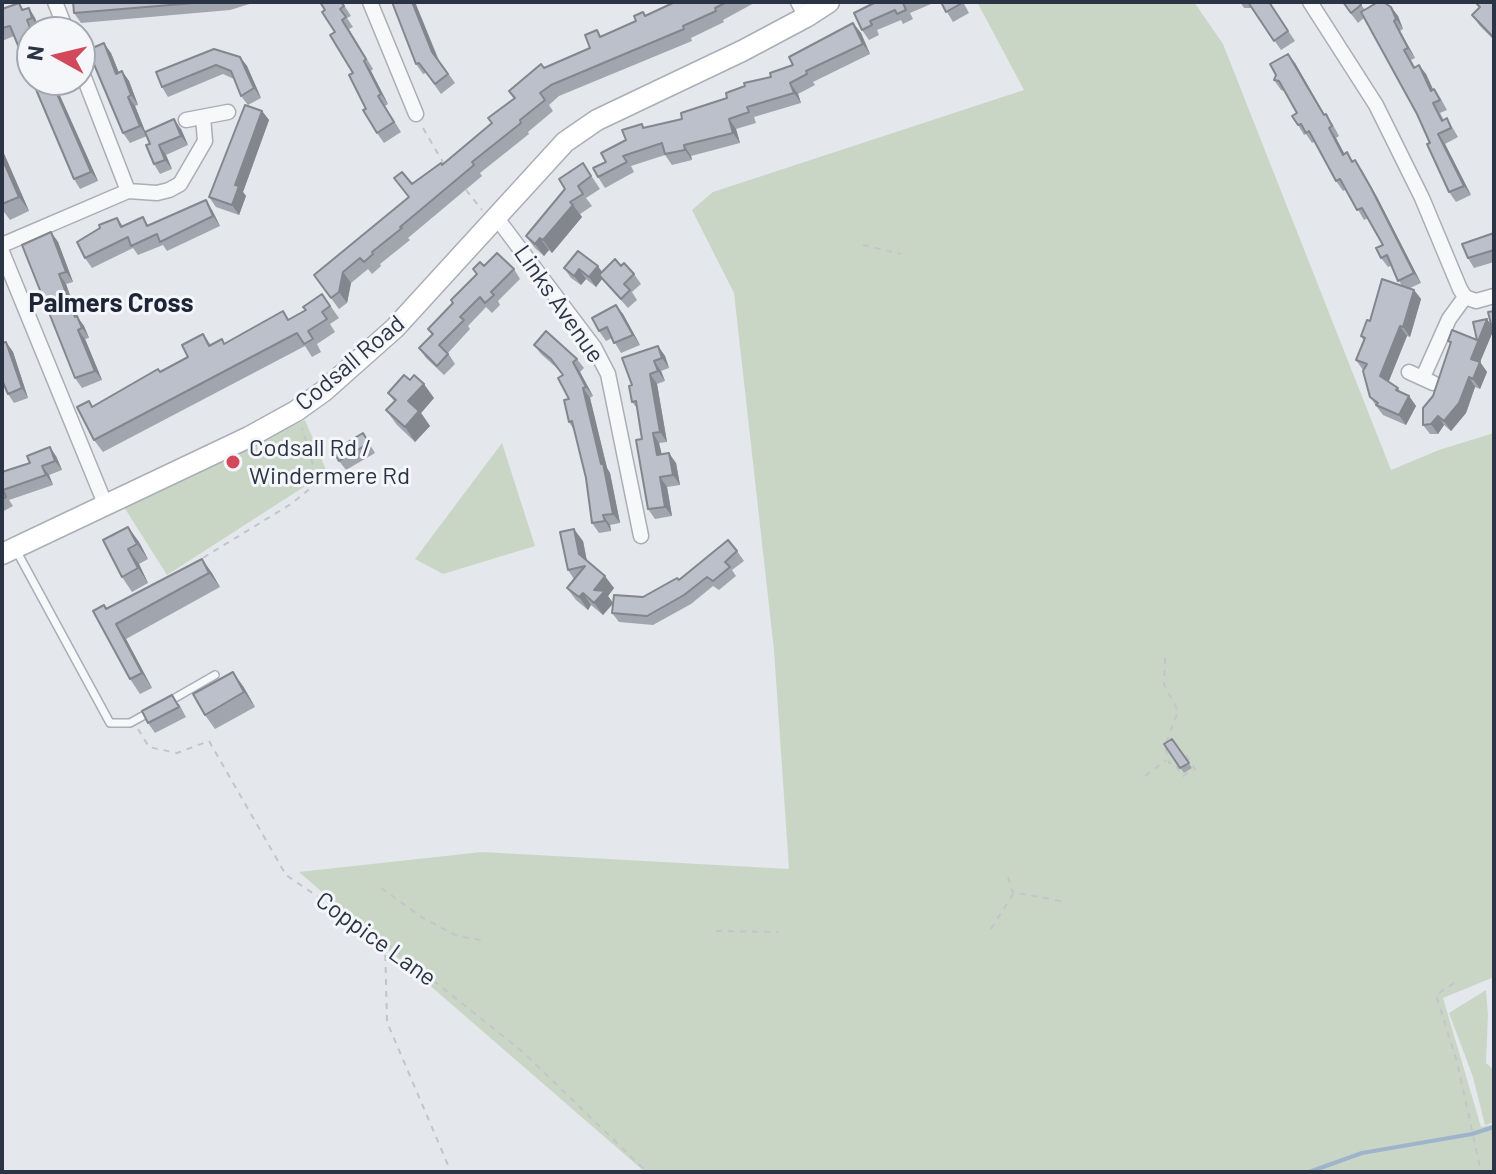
<!DOCTYPE html>
<html>
<head>
<meta charset="utf-8">
<style>
  body { margin:0 }
  #map { position:relative; width:1496px; height:1174px; overflow:hidden; background:#e4e7ec; font-family:Barlow,sans-serif }
  canvas { display:block }
  .frame { position:absolute; inset:0; border:4px solid #2b3445; pointer-events:none }
  .north { position:absolute; left:16px; top:16px; width:80px; height:80px; box-sizing:border-box; background:#f4f6f9; border:2px solid #a4a8b1; border-radius:50%; rotate:278deg; font-size:22px; font-weight:700; line-height:32px; text-align:center; color:#2b3445 }
  .north::after { content:''; display:block; margin:auto; width:28px; height:36px; background:#d1495b; clip-path:polygon(50% 0,100% 100%,50% 72%,0 100%) }
</style>
</head>
<body>
<div id="map">
<canvas width="1496" height="1174"></canvas>
<div class="frame"></div>
<div class="north">N</div>
</div>
<script>
const g = document.querySelector('canvas').getContext('2d');
g.lineJoin = 'round';
function paint(path, color) {
  g.fillStyle = color;
  g.fill(path, 'evenodd');
}
function shape(rows) {
  const path = new Path2D();
  for (const r of rows) {
    path.moveTo(r[0], r[1]);
    for (let i = 2; i < r.length; i += 2) path.lineTo(r[i], r[i + 1]);
  }
  return path;
}
function strokePath(path, color, width, dash) {
  g.strokeStyle = color;
  g.lineWidth = width;
  g.lineCap = dash ? 'butt' : 'round';
  g.setLineDash(dash || []);
  g.stroke(path);
}
function write(font, color, halo, rows, align = 'center') {
  g.font = font + ' Barlow,sans-serif';
  g.lineWidth = 6;
  g.setLineDash([]);
  g.textBaseline = 'middle';
  g.strokeStyle = halo;
  g.fillStyle = color;
  for (const [text, x, y, turn = 0] of rows) {
    g.save();
    g.translate(x, y);
    g.rotate((+turn || 0) * Math.PI / 180);
    g.textAlign = isNaN(turn) ? turn : align;
    if (halo) g.strokeText(text, 0, 0);
    g.fillText(text, 0, 0);
    g.restore();
  }
}
paint(shape([
  [977,2,1194,2,1223,44,1391,470,1439,450,1494,433,1494,977,1443,998,1481,1127,1494,1124,1494,1172,645,1172,299,872,482,852,789,869,774,650,734,293,692,210,713,192,1024,90],
  [305,420,327,472,167,575,124,507],
  [502,443,535,546,443,574,415,559],
  [1486,990,1488,1014,1486,1063,1494,1070,1494,1122,1485,1125,1473,1077,1449,1013]
]), '#c9d6c5');
strokePath(shape([
  [1309,1172,1362,1153,1472,1134,1494,1127]
]), '#9fb4cc', 4);
const lane = shape([
  [16,550,110,723,130,723,150,712],
  [168,702,215,675]
]);
const street = shape([
  [55,2,67,32],
  [370,2,416,114],
  [798,2,806,17],
  [1310,2,1376,105,1422,198,1460,289,1465,297,1476,301,1494,296],
  [80,67,128,191],
  [186,120,228,112],
  [496,217,594,347,608,374,641,536],
  [2,245,128,191,157,193,169,190,180,184,205,141,203,117],
  [2,252,106,506],
  [1409,372,1433,383],
  [1423,377,1449,319,1465,297]
]);
const secondary = shape([
  [2,554,249,437,296,411,324,391,395,328,565,142,597,120,742,51,806,17,829,2]
]);
strokePath(lane, '#a9aeb7', 10);
strokePath(street, '#a9aeb7', 17);
strokePath(secondary, '#a9aeb7', 23);
strokePath(shape([
  [423,128,444,164],
  [466,190,482,210],
  [863,245,901,254],
  [193,564,291,504,318,482,302,428],
  [1165,658,1164,684,1178,711,1165,746,1169,763,1174,763,1183,776,1195,769,1186,755,1184,756],
  [138,729,149,747,177,753,209,741,286,875,385,942,523,1052,647,1172],
  [1145,776,1166,760],
  [1008,877,1013,893],
  [381,888,423,918,457,936,486,941],
  [991,929,1013,894,1017,893,1061,901],
  [716,931,778,932],
  [385,943,387,1022,451,1172],
  [1454,983,1436,995,1457,1062,1481,1172]
]), '#c2c5cb', 2, [6, 6]);
strokePath(lane, '#f7f8fa', 7);
strokePath(street, '#f7f8fa', 14);
strokePath(secondary, '#fff', 20);
paint(shape([
  [73,2,256,2,230,10,81,23,74,13],
  [320,2,342,2,351,16,347,18,353,27,349,29,373,69,371,71,388,104,385,106,401,132,384,143,377,133,366,109,353,73,325,10],
  [392,2,415,2,439,60,455,83,441,94,426,73,423,74,416,64],
  [675,2,756,2,723,20,724,22,691,38,692,41,559,96,549,105,553,111,528,132,529,134,480,173,482,176,408,238,410,240,380,264,381,266,372,274,368,269,351,283,347,303,339,309,314,275,409,197,394,178,412,184,442,165,492,123,514,99,509,91,544,68,590,48,602,36,636,21,643,12,646,15],
  [876,2,930,2,931,4,910,13,913,19,903,24,901,20,877,30,879,35,869,40,862,30],
  [941,2,963,2,969,13,953,22],
  [1240,2,1269,2,1295,41,1281,50,1252,8,1244,8],
  [1342,2,1359,2,1365,10,1391,7,1398,16,1403,29,1400,31,1415,58,1411,60,1415,67,1426,74,1433,90,1434,89,1441,99,1447,110,1440,113,1444,120,1447,118,1458,137,1445,144,1471,195,1456,202,1449,192,1417,114,1364,18,1358,23],
  [1475,2,1494,2,1494,40,1480,26,1472,15,1479,8],
  [19,3,24,10,29,8,35,18,39,28,34,29,35,32,14,36,2,41,2,9],
  [853,23,861,33,870,54,813,82,815,85,798,94,801,103,754,117,756,123,736,129,740,143,691,156,692,160,672,165,665,155,631,166,634,172,605,188,598,177,606,162,626,140,645,128,682,119,771,77,793,65],
  [111,53,119,73,122,71,129,81,138,105,135,106,147,136,130,143,123,133],
  [240,57,247,66,261,98,248,105,241,96,234,79,223,74,168,97,162,87,156,72],
  [1295,63,1324,114,1332,123,1339,136,1336,138,1344,154,1354,161,1362,170,1377,197,1421,283,1410,288,1414,290,1421,299,1410,337,1407,336,1388,382,1398,388,1400,392,1409,396,1416,406,1406,425,1383,415,1377,407,1370,397,1363,370,1356,360,1364,341,1361,336,1370,321,1402,286,1391,266,1388,267,1381,258,1383,245,1368,218,1364,220,1346,189,1343,191,1336,181,1314,142,1312,143,1306,134,1304,135,1298,125,1297,113,1284,91,1281,90,1274,80],
  [32,80,53,80,98,181,80,189,74,179],
  [262,111,269,120,243,192,246,196,239,215,216,207,209,197],
  [181,129,188,145,166,155,172,169,160,174,154,164,146,145],
  [2,149,29,211,10,220,2,209],
  [583,163,600,189,586,198,592,206,580,214,582,217,552,253,549,250,544,256,535,248,526,236,565,189],
  [212,210,220,226,167,251,163,245,138,255,133,248,92,268,85,258,117,218,123,226,143,217,148,225],
  [51,232,58,242,73,282,66,284,78,318,84,326,89,338,85,339,102,380,82,388,75,378],
  [1494,233,1494,262,1474,268,1468,258],
  [484,266,514,269,520,279,498,301,500,305,492,313,486,307,468,326,470,329,448,353,455,364,444,375,426,358,419,348,432,335,428,329,453,303,476,274,473,269],
  [621,266,634,274,641,284,632,292,637,300,628,308,602,279,596,287,586,279,581,285,571,278,564,268,602,272],
  [322,294,339,318,330,324,335,332,317,344,321,352,312,357,305,346,103,452,94,440,89,401,93,407,188,357,203,334,211,345,225,344,283,311,289,320,306,310],
  [623,314,640,345,621,353,612,338,606,341,599,331],
  [1487,319,1491,326,1493,331,1480,362,1487,372,1480,389,1475,387,1466,413,1451,431,1444,425,1438,434,1430,434,1423,425,1451,344,1448,341,1477,340],
  [2,336,5,343,6,342,13,352,28,398,14,403,8,394,2,380],
  [534,345,577,359,584,368,580,372,593,396,590,398,607,468,610,473,620,523,610,525,611,531,599,533,592,523,586,478,574,430,569,422,569,399,563,375,558,369,541,354],
  [658,346,665,356,669,368,661,371,665,381,657,384,667,442,659,443,662,455,676,463,680,485,667,487,672,516,655,519,648,509,642,439,637,408,632,402],
  [388,393,434,398,421,413,430,426,415,442,397,425,386,410,394,401],
  [363,433,375,453,346,470,339,461],
  [56,456,62,470,49,475,53,485,9,500,13,506,2,512,2,472,30,463],
  [128,527,139,542,148,559,139,564,148,583,132,592,122,577],
  [583,541,587,561,614,588,608,596,613,603,643,597,737,551,744,561,732,570,736,576,719,590,713,586,691,604,653,625,619,622,612,613,613,604,603,615,591,605,588,610,576,600,567,588,574,579,568,570],
  [202,559,220,587,126,639,152,688,140,694,130,679,107,609],
  [243,686,255,707,215,729,205,715],
  [179,704,186,717,155,733,148,723],
  [1172,739,1192,768,1184,773,1164,744]
]), '#a1a5ae');
paint(shape([
  [412,2,415,2,439,62,432,52],
  [1391,7,1398,16,1403,29,1396,19],
  [29,8,35,18,39,28,32,18],
  [1394,21,1400,31,1415,58,1408,48],
  [853,23,861,33,870,54,863,44],
  [104,43,111,53,123,83,116,74],
  [1288,54,1295,63,1330,124,1324,115],
  [240,57,247,66,261,98,254,88],
  [364,61,371,71,388,104,381,94],
  [1419,65,1426,74,1438,100,1431,91],
  [122,71,129,81,138,105,131,95],
  [51,80,53,80,98,181,91,172],
  [790,83,798,94,801,103,794,93],
  [128,97,135,106,147,136,140,126],
  [262,111,269,120,243,192,246,196,239,215,232,205,235,185],
  [174,119,181,129,188,145,181,136],
  [729,119,736,129,740,143,733,133],
  [1329,128,1336,138,1350,164,1343,155],
  [1438,134,1445,144,1471,195,1464,186],
  [159,145,166,155,172,169,165,160],
  [684,145,691,156,692,160,685,150],
  [2,149,29,211,19,197,2,158],
  [1355,160,1377,197,1421,283,1414,273],
  [206,200,212,210,220,226,213,216],
  [573,205,582,217,552,253,543,240],
  [51,232,58,242,73,282,66,272],
  [540,238,549,250,544,256,535,244],
  [598,266,605,276,599,275,602,279,596,287,589,277],
  [579,269,586,279,581,285,574,276],
  [343,272,351,283,347,303,339,292],
  [59,274,66,284,78,318,84,326,89,338,75,317],
  [1414,290,1421,299,1410,337,1403,327],
  [616,305,623,314,640,345,633,335],
  [1487,319,1494,329,1480,362,1487,372,1480,389,1473,379,1471,359],
  [1400,326,1407,336,1387,386,1380,376],
  [78,330,85,339,102,380,95,371],
  [6,342,13,352,28,398,22,388],
  [658,346,665,356,669,368,662,358],
  [654,361,661,371,665,381,658,371],
  [573,362,580,372,593,396,586,387],
  [650,374,657,384,667,442,660,432],
  [1469,377,1475,387,1466,413,1451,431,1444,421],
  [424,384,434,398,421,413,430,426,415,442,405,427,408,401],
  [583,388,590,398,607,468,610,473,620,523,613,514],
  [1409,396,1416,406,1406,425,1399,415],
  [1438,416,1444,425,1438,434,1431,424],
  [653,433,659,443,664,465,657,455],
  [50,447,56,456,62,470,55,461],
  [669,453,676,463,680,485,673,475],
  [42,466,49,475,53,485,46,475],
  [660,477,667,487,672,516,665,507],
  [603,515,610,525,611,531,605,521],
  [128,527,139,542,148,559,137,544],
  [574,529,583,541,588,567,579,554],
  [128,549,139,564,148,583,138,568],
  [202,559,212,573,220,587,209,573],
  [605,576,614,588,608,596,613,603,603,615,594,603,594,590],
  [583,593,591,605,588,610,579,597],
  [116,624,126,639,152,688,142,673],
  [233,672,243,686,255,707,244,692]
]), '#83868d');
const building = shape([
  [73,2,206,2,74,13,73,2],
  [320,2,341,2,344,6,340,9,346,17,342,20,366,59,364,61,381,94,378,96,394,122,377,133,363,110,366,109,349,75,353,73,330,35,335,32,322,12,325,10,320,2],
  [392,2,412,2,432,52,448,74,435,84,419,63,416,64,392,2],
  [675,2,727,2,715,8,716,11,683,26,684,29,551,85,540,93,545,100,520,120,521,123,472,162,474,165,400,227,402,228,372,252,373,254,364,262,360,258,343,272,339,292,331,298,314,275,409,197,394,178,402,172,412,184,441,163,442,165,492,123,488,118,515,98,509,91,541,64,544,68,590,48,585,35,597,30,600,37,636,21,634,16,643,12,645,16,675,2],
  [876,2,906,2,903,3,906,10,897,14,895,10,870,21,872,25,862,30,854,13,876,2],
  [941,2,962,2,962,3,946,12,941,2],
  [1248,2,1269,2,1288,31,1274,41,1248,2],
  [1343,2,1359,2,1361,5,1351,13,1343,2],
  [1378,2,1383,2,1391,7,1396,19,1394,21,1408,48,1404,50,1414,68,1419,65,1431,91,1434,89,1440,100,1433,103,1442,121,1447,118,1451,128,1438,134,1464,186,1449,192,1427,144,1430,143,1417,114,1361,12,1378,2],
  [1475,2,1494,2,1494,38,1472,15,1480,7,1475,2],
  [19,3,22,10,29,8,32,18,27,20,32,33,32,79,10,26,2,28,2,9,19,3],
  [853,23,863,44,806,71,807,74,790,83,794,93,747,107,749,112,729,119,733,133,684,145,685,150,665,154,662,143,623,156,627,162,598,177,593,168,606,162,601,153,626,140,622,130,642,124,643,128,682,119,681,113,727,98,726,93,745,86,744,83,771,77,770,73,793,65,789,57,853,23],
  [104,43,116,74,122,71,131,95,128,97,140,126,123,133,88,50,104,43],
  [214,49,240,57,254,88,241,96,231,71,216,65,162,87,156,72,214,49],
  [1288,54,1324,115,1326,114,1332,126,1329,128,1343,155,1347,152,1352,162,1355,160,1371,188,1414,273,1398,281,1387,255,1381,258,1376,248,1383,245,1362,208,1357,210,1340,179,1336,181,1309,131,1306,133,1301,124,1298,125,1292,116,1297,113,1279,81,1274,80,1276,75,1270,64,1288,54],
  [32,80,51,80,91,172,74,179,32,80],
  [245,105,262,111,235,185,239,186,232,205,209,197,245,105],
  [174,119,181,136,159,145,165,160,154,164,146,145,150,144,145,132,174,119],
  [2,158,19,197,2,204,2,158],
  [583,163,591,176,578,186,583,194,570,202,573,205,543,240,540,238,535,244,526,236,565,189,559,179,583,163],
  [206,200,213,216,160,242,157,234,131,246,128,237,85,258,77,242,100,228,99,225,117,218,121,227,143,217,147,226,206,200],
  [51,232,66,272,59,274,75,317,77,316,82,328,78,330,95,371,75,378,22,245,51,232],
  [1494,233,1494,250,1468,258,1462,244,1494,233],
  [578,251,598,266,589,277,579,269,574,276,564,268,578,251],
  [497,253,514,269,491,292,494,295,485,303,480,297,460,317,464,320,439,345,448,354,437,366,419,348,433,334,428,329,453,303,451,300,477,274,473,269,480,262,484,266,497,253],
  [615,259,621,266,624,263,634,274,624,284,630,290,621,299,599,275,615,259],
  [1382,279,1414,290,1403,327,1400,326,1380,376,1398,388,1396,390,1409,396,1399,415,1376,405,1378,403,1370,397,1363,371,1367,364,1356,360,1365,338,1361,336,1367,320,1370,321,1382,279],
  [322,294,330,306,322,312,327,319,308,331,313,339,304,344,297,333,94,440,77,407,89,401,92,407,158,369,160,372,188,357,182,345,203,334,209,346,222,339,224,344,283,311,288,320,306,310,303,307,322,294],
  [616,305,633,335,614,343,607,327,599,331,592,318,616,305],
  [1494,311,1494,337,1488,312,1494,311],
  [1487,319,1471,359,1480,362,1473,379,1469,377,1459,403,1444,421,1438,416,1431,424,1423,425,1423,408,1433,396,1451,342,1448,341,1452,330,1477,340,1473,322,1487,319],
  [546,331,577,359,573,362,586,387,583,388,601,464,603,463,613,514,603,515,605,521,592,523,586,478,572,421,569,422,564,400,569,399,558,378,563,375,551,359,534,345,546,331],
  [6,342,22,388,8,394,2,380,2,343,6,342],
  [658,346,662,358,654,361,658,371,650,374,660,432,653,433,657,455,669,453,673,475,660,477,665,507,648,509,636,440,642,439,636,401,632,402,629,386,632,385,622,358,658,346],
  [404,375,410,380,414,375,424,384,408,401,419,411,405,427,386,410,396,400,388,393,404,375],
  [363,433,369,443,339,461,333,451,363,433],
  [50,447,55,461,42,466,46,475,3,490,6,497,2,499,2,472,30,463,27,456,50,447],
  [128,527,137,544,128,549,138,568,122,577,103,540,128,527],
  [574,529,579,554,605,576,594,590,605,591,594,603,583,593,579,597,567,588,585,566,568,570,560,532,574,529],
  [728,540,737,551,725,562,730,567,713,581,707,577,684,595,647,616,612,613,614,595,643,597,677,578,679,580,728,540],
  [202,559,209,573,116,624,142,673,130,679,93,611,104,605,106,609,202,559],
  [233,672,244,692,205,715,193,694,233,672],
  [172,695,179,707,148,723,142,711,172,695],
  [1172,739,1189,763,1180,768,1164,744,1172,739]
]);
paint(building, '#bbc0ca');
strokePath(building, '#83868d', 2);
for (const [x, y, r, color] of [
  [233,462,8,"#d1495b"]
]) {
  const dot = new Path2D();
  dot.arc(x, y, r, 0, 2 * Math.PI);
  g.fillStyle = color;
  g.fill(dot);
  strokePath(dot, '#f4f6f9', 3);
}
write('24px', '#2b3445', '#f4f6f9', [
  ["Links Avenue",559,304,55],
  ["Codsall Road",350,363,-40],
  ["Coppice Lane",376,939,36]
]);
write('24px', '#2b3445', '#f4f6f9', [
  ["Codsall Rd /",249,448],
  ["Windermere Rd",249,476]
], 'left');
write('bold 26px', '#1d2536', '#f4f6f9', [
  ["Palmers Cross",111,303]
]);
</script>
</body>
</html>
